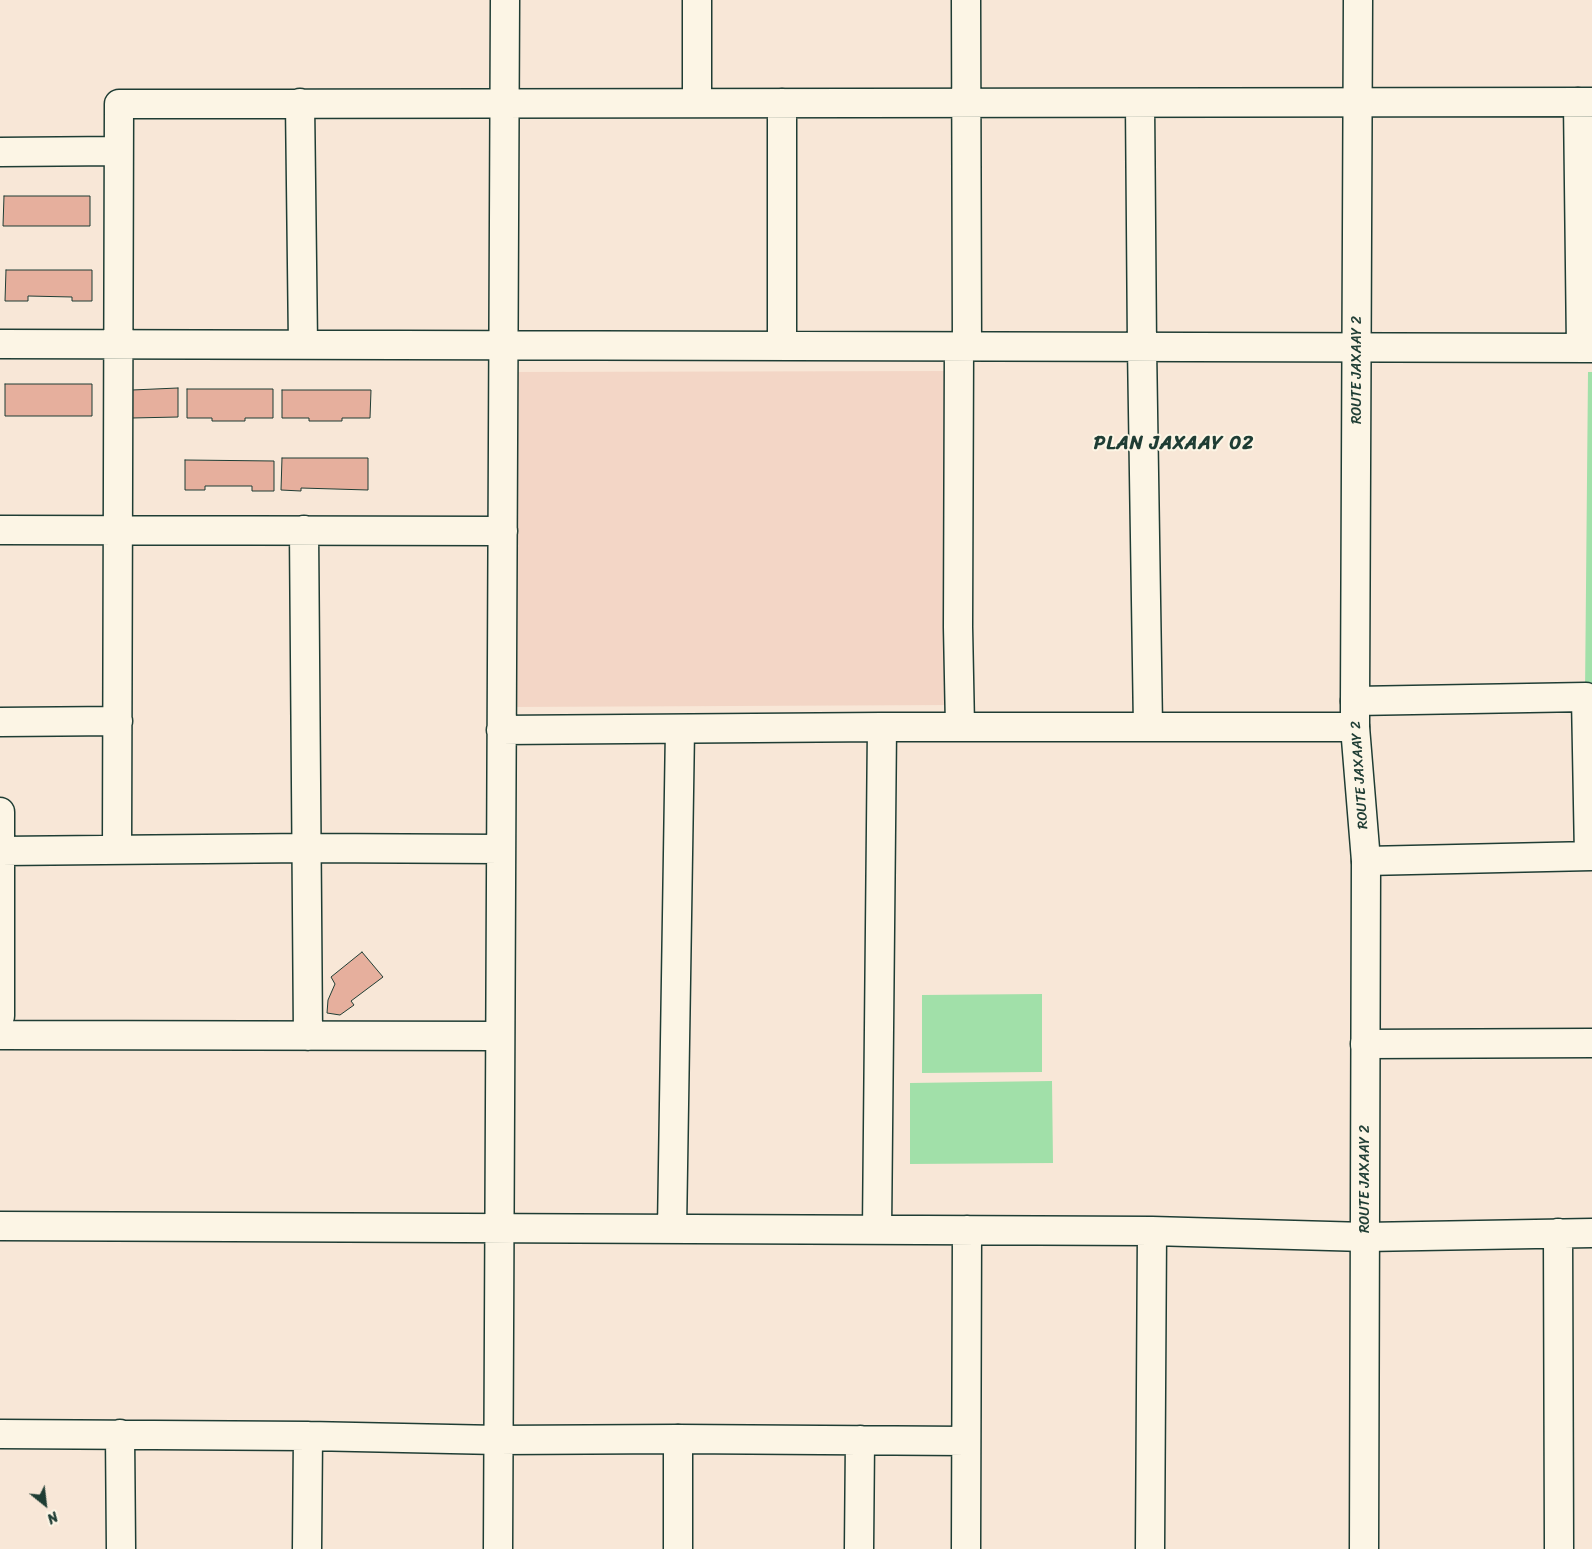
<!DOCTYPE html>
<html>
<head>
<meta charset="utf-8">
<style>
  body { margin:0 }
  #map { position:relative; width:1592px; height:1549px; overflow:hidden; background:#f8e7d7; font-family:Sriracha,sans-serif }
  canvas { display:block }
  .north { position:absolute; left:20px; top:1479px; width:50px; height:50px; -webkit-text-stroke:4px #fcf5e5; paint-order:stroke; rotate:151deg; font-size:14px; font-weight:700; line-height:20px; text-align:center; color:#1f3d34 }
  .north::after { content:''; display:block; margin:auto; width:18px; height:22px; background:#1f3d34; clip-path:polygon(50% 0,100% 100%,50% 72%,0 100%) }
</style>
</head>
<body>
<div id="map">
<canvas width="1592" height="1549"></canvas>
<div class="north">N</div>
</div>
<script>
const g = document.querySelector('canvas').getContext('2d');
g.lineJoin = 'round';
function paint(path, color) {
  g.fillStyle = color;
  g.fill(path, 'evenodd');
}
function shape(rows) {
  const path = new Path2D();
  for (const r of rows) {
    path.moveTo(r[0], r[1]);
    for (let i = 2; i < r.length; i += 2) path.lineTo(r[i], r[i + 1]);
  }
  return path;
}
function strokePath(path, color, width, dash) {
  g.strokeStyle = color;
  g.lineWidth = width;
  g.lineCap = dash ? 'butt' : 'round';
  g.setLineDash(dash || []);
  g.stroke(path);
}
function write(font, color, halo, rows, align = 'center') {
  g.font = font + ' Sriracha,sans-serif';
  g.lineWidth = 4;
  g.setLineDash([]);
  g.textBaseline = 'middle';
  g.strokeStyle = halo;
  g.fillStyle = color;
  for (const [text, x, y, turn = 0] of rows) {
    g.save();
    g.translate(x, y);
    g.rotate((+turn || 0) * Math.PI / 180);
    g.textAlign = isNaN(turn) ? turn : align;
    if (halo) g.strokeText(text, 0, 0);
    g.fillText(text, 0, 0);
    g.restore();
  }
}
paint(shape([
  [953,371,952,705,511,707,511,372]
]), '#f3d6c6');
paint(shape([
  [1588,372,1592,372,1592,694,1585,694],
  [1042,994,1042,1072,922,1073,922,995],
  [1052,1081,1053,1163,910,1164,910,1083]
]), '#a1e0a9');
const building = shape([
  [4,196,90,196,90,226,3,226,4,196],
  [6,270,92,270,92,301,72,301,72,297,28,296,28,301,5,301,6,270],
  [5,384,92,384,92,416,5,416,5,384],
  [178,388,178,417,132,418,132,390,178,388],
  [187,389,273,389,273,418,245,418,245,421,212,421,212,418,187,418,187,389],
  [282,390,371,390,370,418,342,418,342,421,309,421,309,418,282,418,282,390],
  [282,458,368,458,368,490,301,488,301,491,281,490,282,458],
  [185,460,274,461,274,491,252,491,252,486,205,486,205,490,185,490,185,460],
  [362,952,383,977,351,1001,354,1005,340,1015,327,1013,328,1000,335,984,331,977,362,952]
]);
paint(building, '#e6af9d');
strokePath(building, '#1f3d34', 1);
const minor = shape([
  [966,0,967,347],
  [1578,102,1581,348],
  [300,103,303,344],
  [697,103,697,0],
  [782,103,782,346],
  [1140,103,1142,347,1148,727],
  [0,152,118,151],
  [0,344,1592,348],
  [959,347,958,627,960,727],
  [0,530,503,531],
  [304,530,308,1036],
  [1355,701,1586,697,1589,856],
  [0,722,118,721],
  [501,730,882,727,1355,727],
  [0,812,0,1016],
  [117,850,119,104,1592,102],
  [1,851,307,848,501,849],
  [1366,861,1592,856],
  [0,1035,500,1036],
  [1365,1044,1592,1043],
  [0,1226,1152,1231,1365,1237,1592,1233],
  [672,1229,680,729],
  [877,1230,882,727],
  [1558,1233,1559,1549],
  [0,1434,308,1436,498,1440,678,1439,966,1441],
  [120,1434,121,1549],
  [307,1549,308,1436],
  [498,1549,505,0],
  [678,1549,678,1439],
  [859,1549,860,1440],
  [966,1549,967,1230],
  [1150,1549,1152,1231]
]);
const tertiary = shape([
  [1358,0,1355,701,1355,727,1366,861,1364,1549]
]);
strokePath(minor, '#1f3d34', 31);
strokePath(tertiary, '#1f3d34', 31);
strokePath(minor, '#fcf5e5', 28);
strokePath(tertiary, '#fcf5e5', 28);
write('14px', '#1f3d34', '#fcf5e5', [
  ["ROUTE JAXAAY 2",1357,370,-90],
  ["ROUTE JAXAAY 2",1360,775,-94],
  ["ROUTE JAXAAY 2",1365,1179,-90]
]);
g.letterSpacing = '1px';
write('bold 19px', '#1f3d34', '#fcf5e5', [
  ["PLAN JAXAAY 02",1174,444]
]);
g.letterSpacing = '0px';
</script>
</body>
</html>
